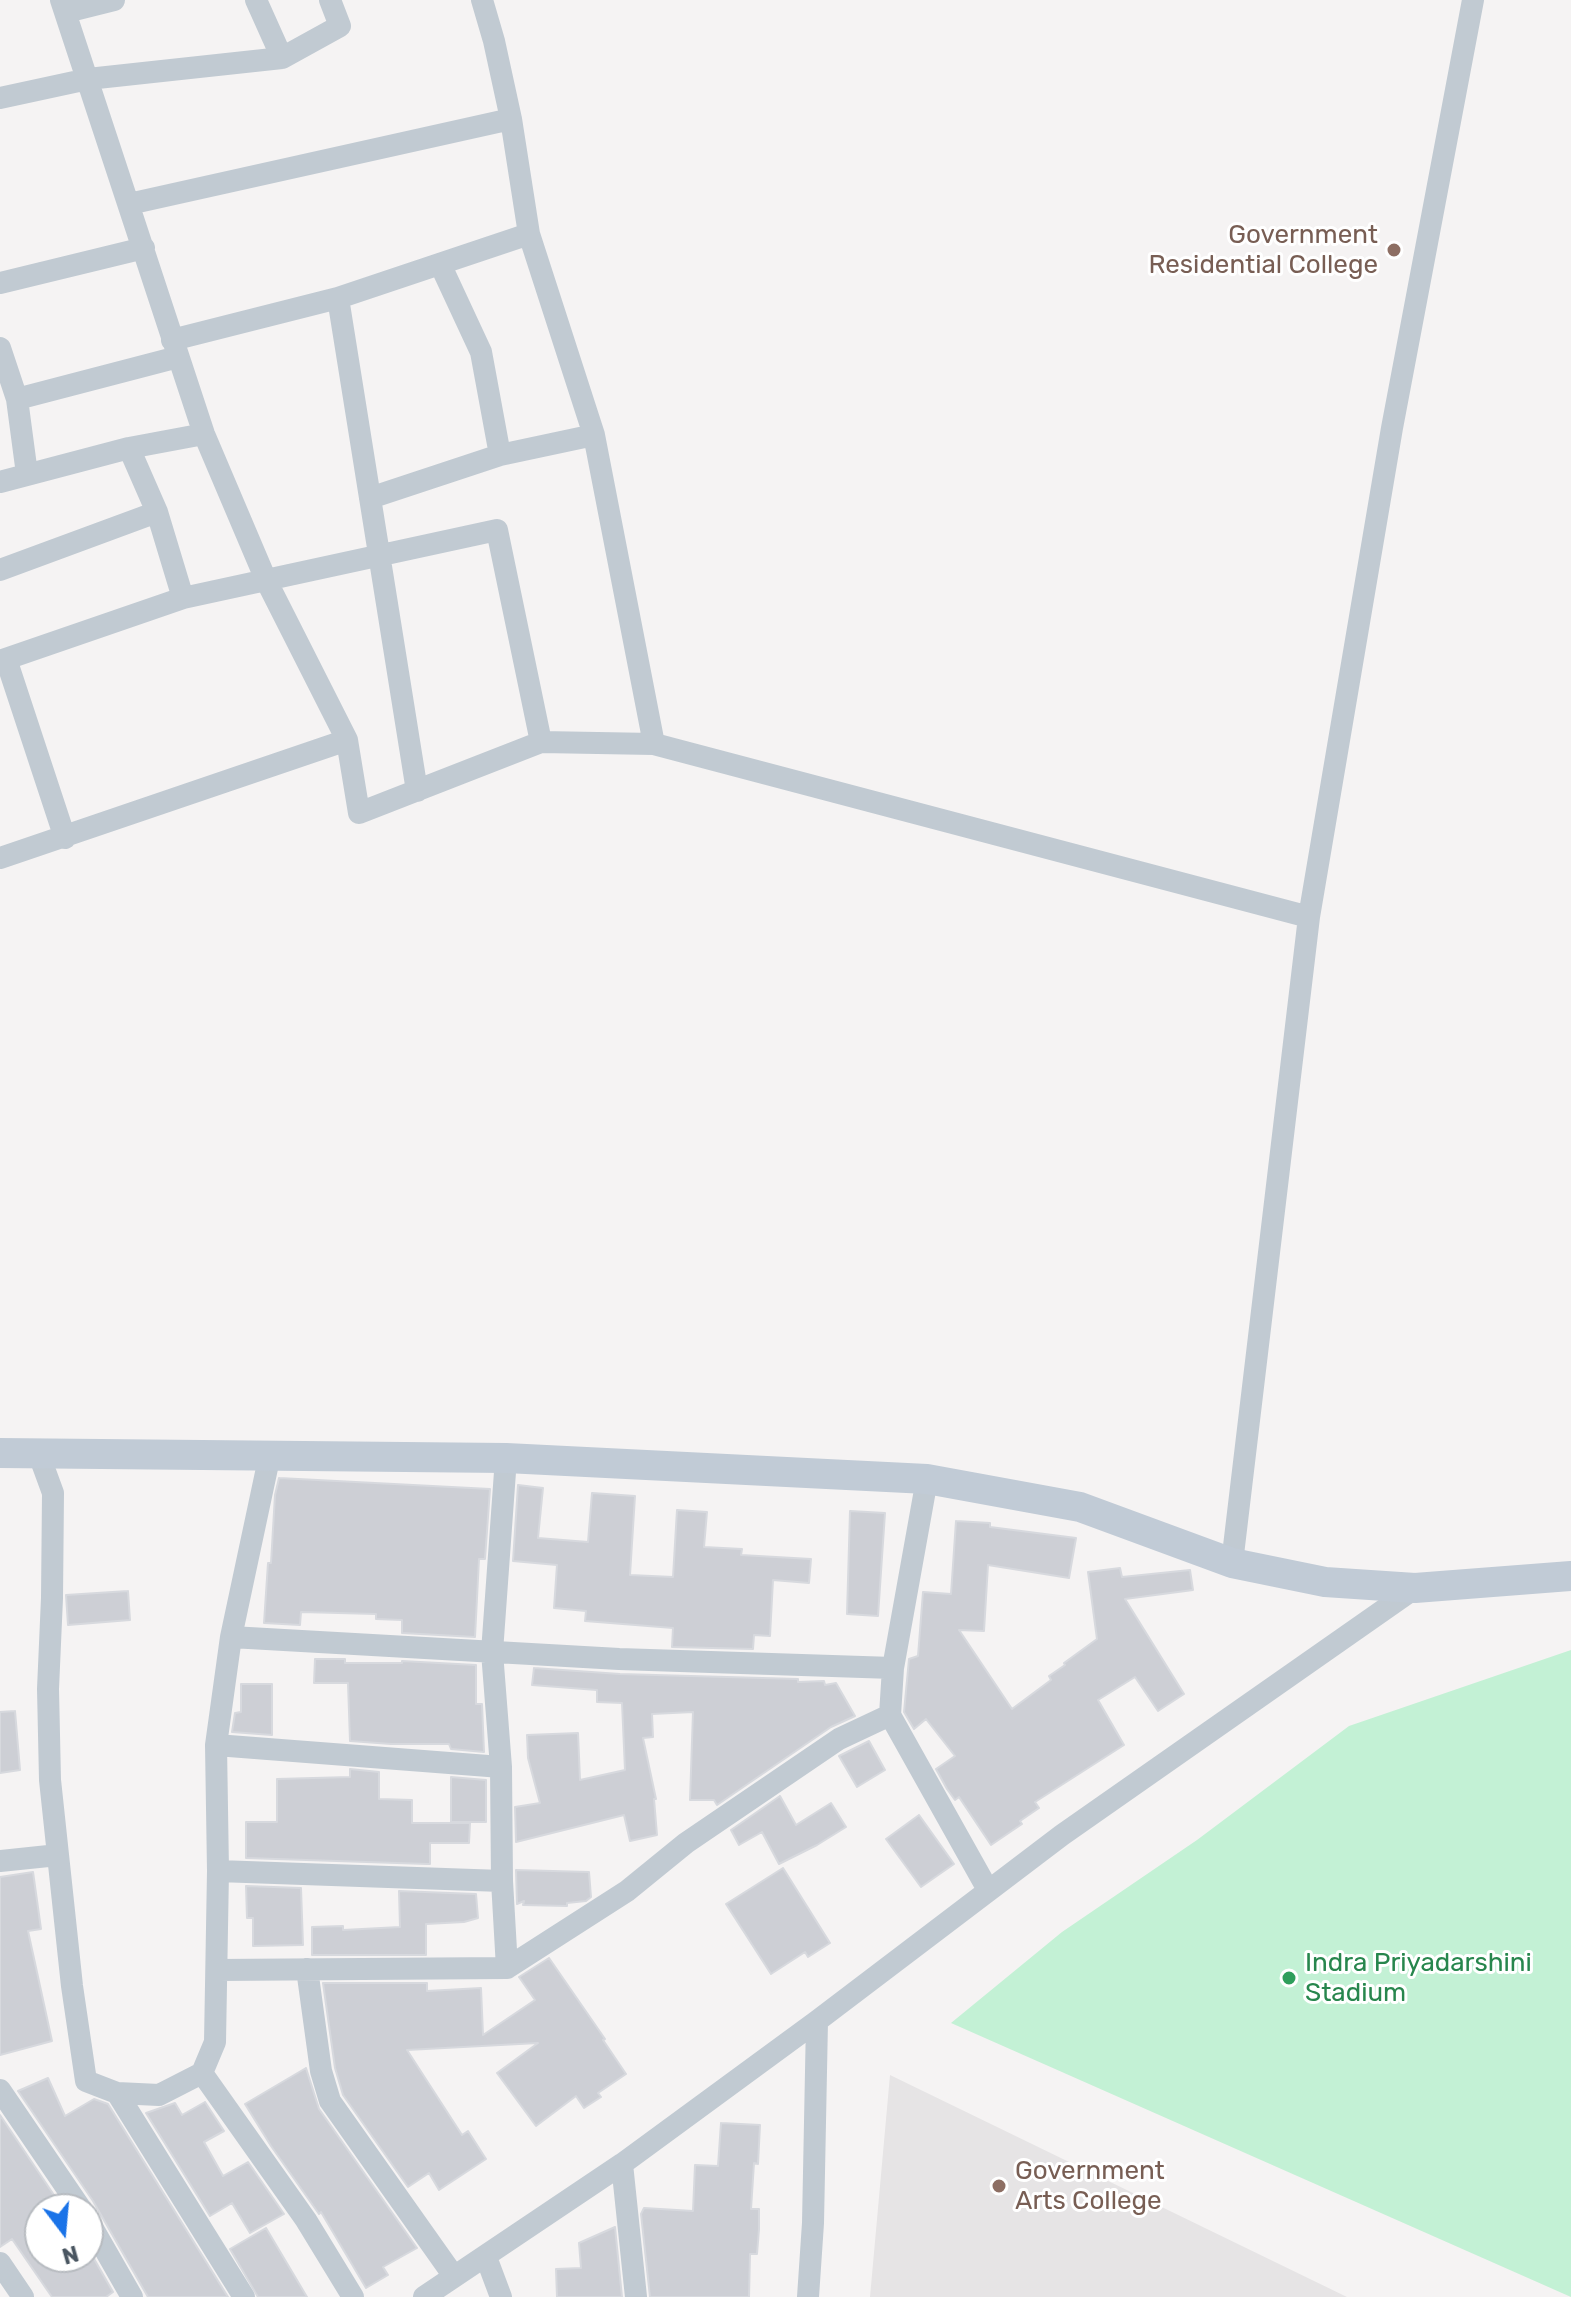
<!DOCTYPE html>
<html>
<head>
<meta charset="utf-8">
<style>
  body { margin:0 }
  #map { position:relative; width:1571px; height:2297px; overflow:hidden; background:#f5f3f3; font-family:Rubik,sans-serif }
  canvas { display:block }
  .north { position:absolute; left:24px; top:2193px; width:80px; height:80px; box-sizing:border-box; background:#fff; border:2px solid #b7bbc0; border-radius:50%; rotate:164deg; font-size:22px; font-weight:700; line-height:32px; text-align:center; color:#4a5661 }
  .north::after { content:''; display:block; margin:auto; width:28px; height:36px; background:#1a73e8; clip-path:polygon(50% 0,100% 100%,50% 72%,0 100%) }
</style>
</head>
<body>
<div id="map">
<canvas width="1571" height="2297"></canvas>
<div class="north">N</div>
</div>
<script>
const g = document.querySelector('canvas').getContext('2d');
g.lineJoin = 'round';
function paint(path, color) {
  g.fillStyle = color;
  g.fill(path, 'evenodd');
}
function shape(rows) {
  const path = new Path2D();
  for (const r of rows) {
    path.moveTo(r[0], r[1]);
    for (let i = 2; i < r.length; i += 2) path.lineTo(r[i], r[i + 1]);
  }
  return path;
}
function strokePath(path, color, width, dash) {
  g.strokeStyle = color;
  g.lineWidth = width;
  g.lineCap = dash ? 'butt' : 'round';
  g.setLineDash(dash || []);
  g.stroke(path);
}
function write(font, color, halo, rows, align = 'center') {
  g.font = font + ' Rubik,sans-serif';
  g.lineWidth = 6;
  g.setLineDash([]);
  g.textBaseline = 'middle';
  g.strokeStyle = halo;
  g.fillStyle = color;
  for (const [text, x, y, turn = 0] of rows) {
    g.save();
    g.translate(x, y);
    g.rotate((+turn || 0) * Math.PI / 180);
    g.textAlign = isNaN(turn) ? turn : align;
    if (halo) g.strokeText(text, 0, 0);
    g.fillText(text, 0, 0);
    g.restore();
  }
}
paint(shape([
  [890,2075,1347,2297,870,2297]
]), '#e6e4e5');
paint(shape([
  [1571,1650,1571,2297,951,2023,1062,1932,1197,1840,1349,1726]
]), '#c3f1d5');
const building = shape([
  [279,1478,490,1489,485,1559,479,1559,475,1637,402,1633,402,1620,376,1619,376,1614,301,1612,300,1625,264,1623,268,1563,271,1563,275,1495,279,1478],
  [518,1485,543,1488,538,1538,588,1542,592,1493,635,1496,630,1575,673,1577,677,1510,707,1512,704,1547,742,1549,741,1555,811,1559,809,1583,773,1580,770,1636,754,1635,753,1649,672,1647,673,1628,585,1621,586,1611,554,1608,557,1565,513,1561,518,1485],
  [850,1511,885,1513,878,1616,847,1614,850,1511],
  [956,1521,990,1523,990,1527,1076,1538,1069,1578,988,1565,984,1631,959,1630,1012,1709,1051,1680,1049,1676,1065,1665,1064,1663,1097,1639,1088,1572,1120,1568,1122,1577,1190,1570,1193,1590,1125,1599,1184,1694,1158,1711,1135,1677,1098,1700,1124,1745,1035,1802,1039,1808,1020,1821,1022,1824,991,1845,959,1797,955,1800,947,1789,936,1769,955,1756,926,1719,914,1729,904,1712,909,1659,918,1656,923,1592,951,1594,956,1521],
  [128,1591,130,1620,68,1625,66,1595,128,1591],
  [315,1659,345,1659,345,1663,402,1663,402,1661,476,1665,476,1704,482,1704,484,1752,451,1749,449,1744,391,1744,350,1741,348,1683,314,1683,315,1659],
  [534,1668,620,1674,798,1679,798,1682,824,1681,825,1685,836,1683,855,1716,831,1727,717,1805,714,1800,690,1800,693,1712,652,1714,653,1737,643,1738,656,1799,654,1799,657,1835,630,1841,624,1815,516,1842,515,1807,540,1803,528,1758,527,1735,578,1733,580,1780,625,1770,622,1703,597,1702,597,1690,532,1685,534,1668],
  [241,1684,272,1684,272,1735,232,1732,235,1713,241,1712,241,1684],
  [15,1711,20,1770,0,1773,0,1712,15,1711],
  [869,1741,885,1770,857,1787,839,1756,869,1741],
  [350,1769,379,1772,379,1799,412,1800,412,1823,470,1823,469,1843,430,1843,430,1864,427,1864,246,1858,246,1822,277,1822,277,1779,350,1777,350,1769],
  [451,1777,486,1780,486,1822,451,1822,451,1777],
  [780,1796,796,1825,831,1803,846,1827,817,1845,779,1864,762,1832,739,1845,731,1830,780,1796],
  [919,1815,954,1864,921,1887,886,1839,919,1815],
  [783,1868,830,1943,808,1957,805,1952,771,1974,726,1904,783,1868],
  [516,1870,589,1872,591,1897,586,1901,567,1903,567,1906,523,1905,524,1901,517,1904,516,1870],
  [33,1872,41,1929,28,1931,52,2041,0,2055,0,1877,33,1872],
  [246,1886,301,1888,303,1945,253,1946,253,1918,247,1918,246,1886],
  [399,1891,476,1894,478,1918,464,1922,426,1924,426,1955,312,1955,312,1927,343,1926,343,1930,400,1927,399,1891],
  [549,1958,605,2039,603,2040,626,2074,598,2093,601,2097,584,2108,576,2096,536,2126,497,2073,538,2043,407,2050,462,2135,468,2131,486,2159,439,2190,429,2173,408,2187,343,2095,335,2068,323,1983,427,1983,427,1991,481,1988,483,2035,535,2000,519,1977,549,1958],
  [306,2068,319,2109,417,2248,383,2267,388,2275,366,2288,321,2212,319,2214,271,2146,245,2104,306,2068],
  [48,2078,65,2116,94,2099,108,2104,228,2297,148,2297,93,2201,18,2091,48,2078],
  [205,2102,224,2131,204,2142,223,2176,248,2162,284,2214,250,2233,232,2203,210,2216,146,2113,175,2103,182,2115,205,2102],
  [0,2115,58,2201,46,2209,40,2209,40,2213,26,2223,40,2244,40,2257,93,2257,113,2292,106,2297,52,2297,12,2239,0,2247,0,2115],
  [721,2123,760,2125,758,2164,754,2163,751,2209,759,2209,759,2229,757,2254,750,2254,749,2297,650,2297,641,2214,644,2208,693,2211,695,2165,718,2166,721,2123],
  [615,2227,622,2297,557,2297,556,2269,581,2268,579,2243,615,2227],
  [266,2228,307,2297,258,2297,230,2249,266,2228]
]);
paint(building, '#cdcfd5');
strokePath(building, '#d7d9de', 2);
strokePath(shape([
  [61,0,204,434,266,580,347,740],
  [256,0,282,58],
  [482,0,494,41,511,119,529,234,594,435,654,744],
  [66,12,114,0],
  [0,98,88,79,282,58,340,26,330,0],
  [129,204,511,119],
  [441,266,481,352,500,455],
  [0,283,144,248],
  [172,340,338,298],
  [0,348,17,399,27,474],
  [17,399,178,357],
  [129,448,157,512,183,598],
  [0,482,129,448,204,434],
  [370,498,500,455,594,435],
  [0,570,157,512],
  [6,659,65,838],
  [0,661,183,598,497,530,541,742],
  [417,791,338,298,529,234],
  [0,858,347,740,359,813,541,742,654,744,1309,917],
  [38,1452,53,1493,52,1598,48,1689,50,1780,72,1986,86,2081,117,2093,159,2095,202,2073,215,2042,218,1871,216,1745,231,1637],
  [270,1454,231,1637,619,1659,893,1668],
  [506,1458,492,1652,501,1767,502,1881,507,1968,627,1891,686,1843,839,1739,890,1715],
  [927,1479,893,1668,890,1715,988,1890],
  [1232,1563,1309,917,1392,428,1473,0],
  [216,1745,501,1767],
  [0,1861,58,1855],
  [218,1871,502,1881],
  [307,1969,321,2071,330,2101,453,2275],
  [217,1970,507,1968],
  [202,2073,306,2220,353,2297],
  [0,2090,81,2209],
  [117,2093,244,2297],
  [622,2164,636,2297],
  [88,2220,132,2297],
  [486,2257,501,2297],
  [0,2263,23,2297],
  [424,2297,622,2164,817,2021,1062,1835,1415,1588],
  [808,2297,813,2223,817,2021]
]), '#c1cad2', 22);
strokePath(shape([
  [0,1453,506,1458,927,1479,1080,1507,1232,1563,1325,1582,1415,1588,1571,1576]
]), '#c1cbd6', 30);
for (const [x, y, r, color] of [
  [1394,250,8,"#8d6e63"],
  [1289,1978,8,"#2e9e5b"],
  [999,2186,8,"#8d6e63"]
]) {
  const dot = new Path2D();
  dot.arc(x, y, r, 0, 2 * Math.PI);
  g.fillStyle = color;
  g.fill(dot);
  strokePath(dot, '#fff', 3);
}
write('26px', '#785e54', '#fff', [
  ["Government",1378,235],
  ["Residential College",1378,265],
  ["Government",1015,2171,"left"],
  ["Arts College",1015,2201,"left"]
], 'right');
write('26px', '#27864d', '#fff', [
  ["Indra Priyadarshini",1305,1963],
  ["Stadium",1305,1993]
], 'left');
</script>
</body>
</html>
